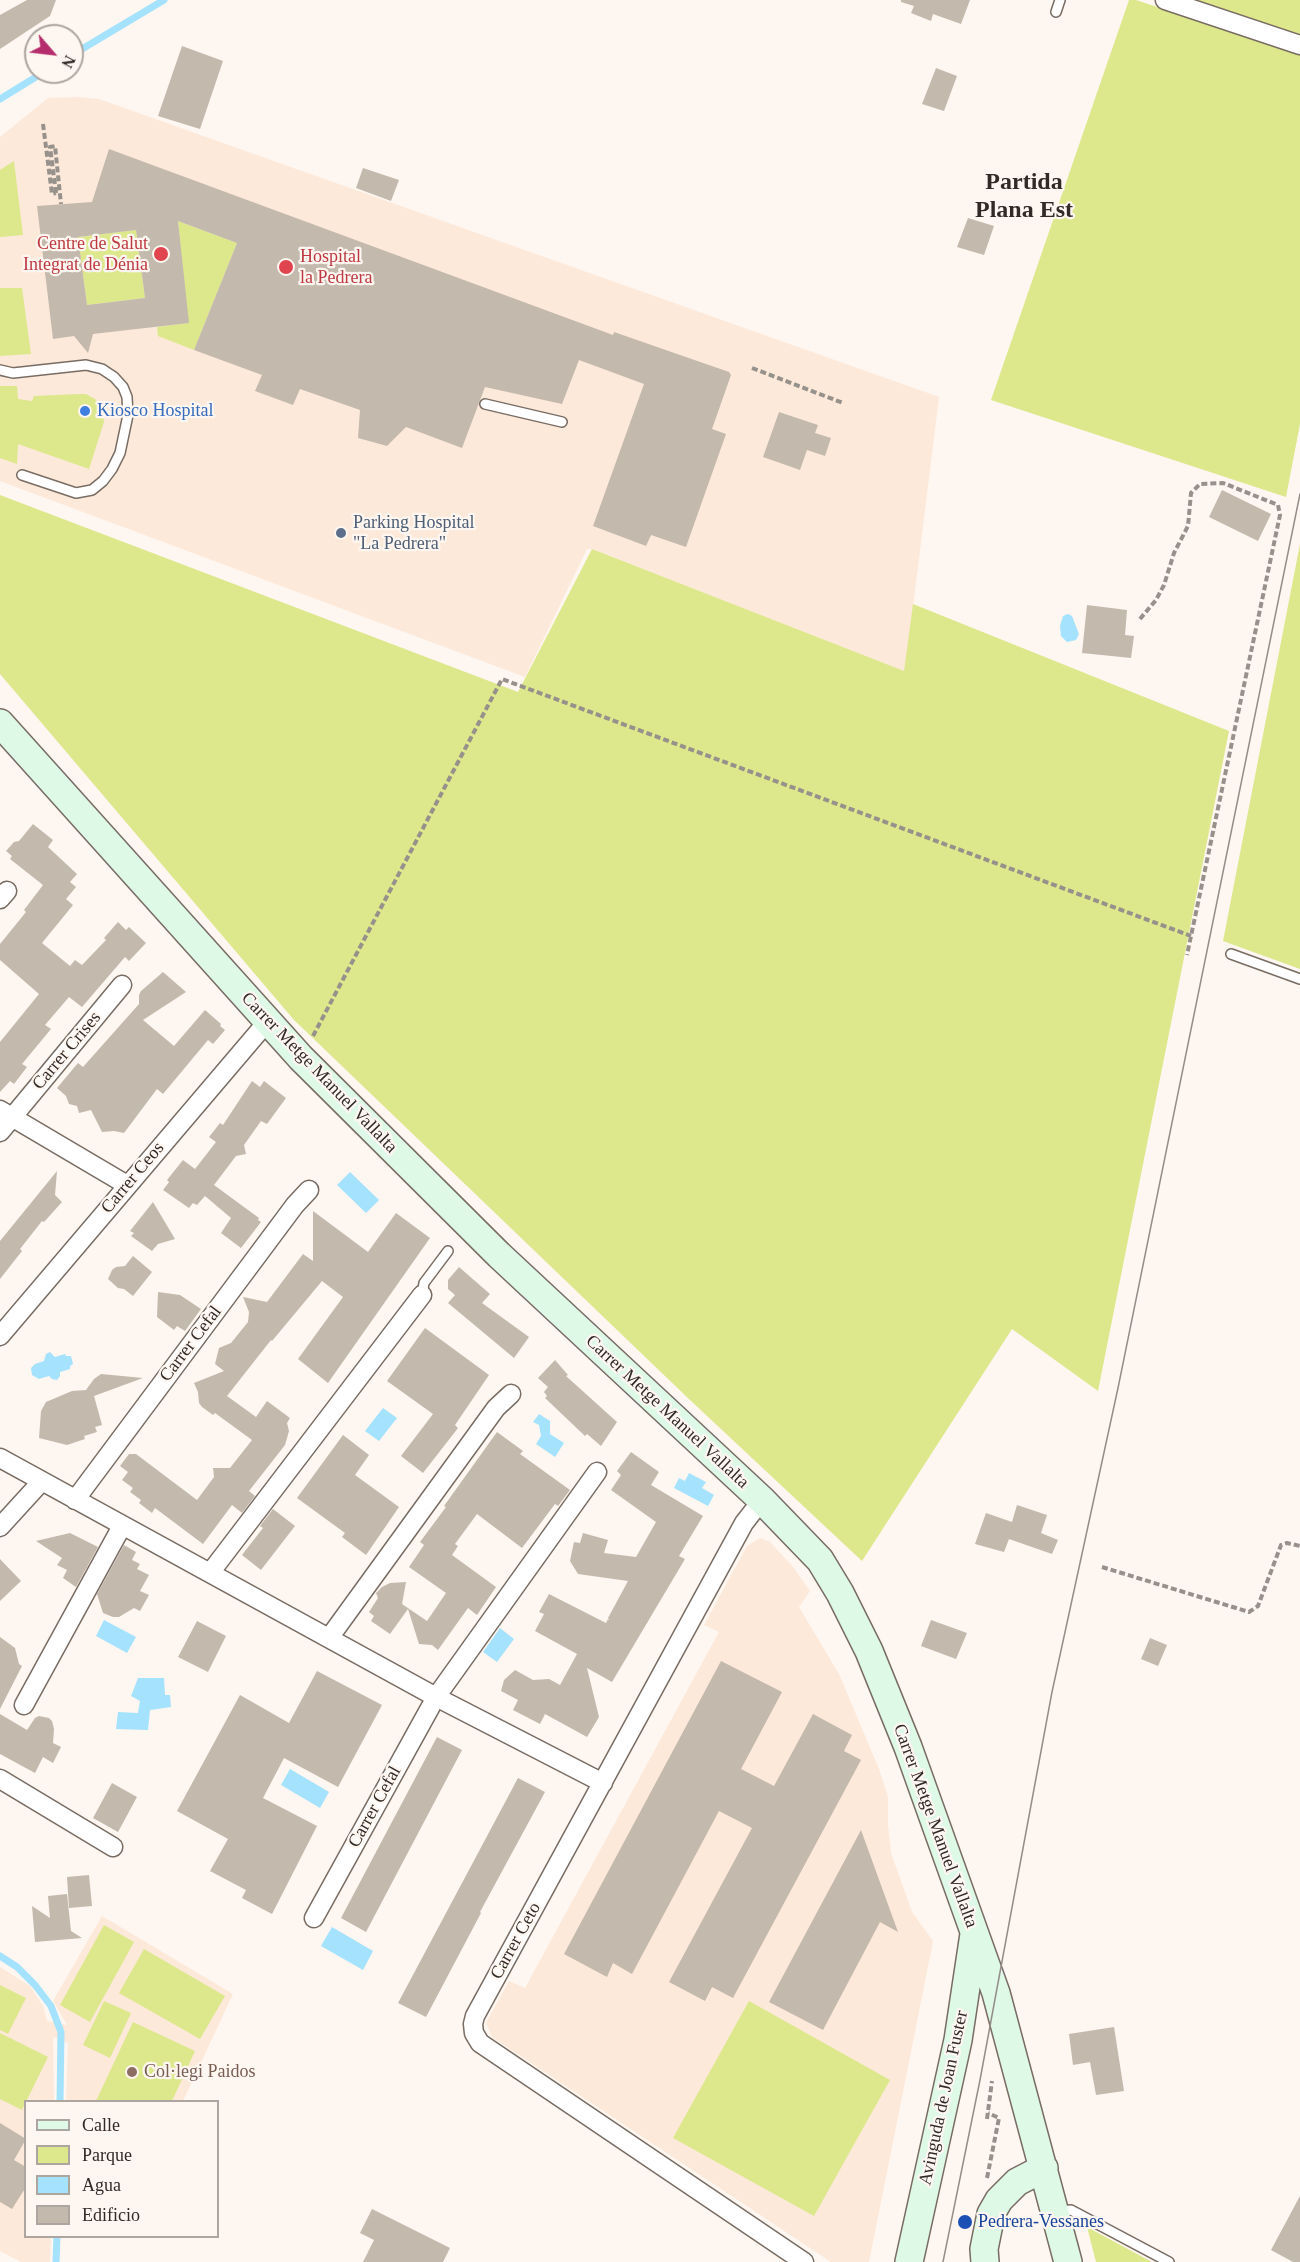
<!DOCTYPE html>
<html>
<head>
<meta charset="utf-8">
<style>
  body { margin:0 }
  #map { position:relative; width:1300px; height:2262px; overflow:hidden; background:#fef6f0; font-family:"Times New Roman",serif }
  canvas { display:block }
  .legend { position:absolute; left:24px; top:2100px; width:195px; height:138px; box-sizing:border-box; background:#fef6f0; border:2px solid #aca5a0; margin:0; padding:8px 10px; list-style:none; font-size:18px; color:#302b27 }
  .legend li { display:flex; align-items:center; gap:12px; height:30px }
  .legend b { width:30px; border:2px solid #aca5a0 }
  .north { position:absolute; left:24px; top:24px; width:60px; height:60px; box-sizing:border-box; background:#fef6f0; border:2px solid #aca5a0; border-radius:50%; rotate:118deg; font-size:16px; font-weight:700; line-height:24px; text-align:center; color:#302b27 }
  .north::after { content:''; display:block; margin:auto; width:21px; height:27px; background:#b52d6d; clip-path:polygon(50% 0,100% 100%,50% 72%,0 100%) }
</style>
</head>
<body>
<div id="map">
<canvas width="1300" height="2262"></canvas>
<ul class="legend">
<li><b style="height:8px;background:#dff9e7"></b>Calle</li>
<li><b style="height:16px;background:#dce88b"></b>Parque</li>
<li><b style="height:16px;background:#a4e2fd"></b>Agua</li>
<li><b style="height:16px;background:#c3b9ad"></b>Edificio</li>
</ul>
<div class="north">N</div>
</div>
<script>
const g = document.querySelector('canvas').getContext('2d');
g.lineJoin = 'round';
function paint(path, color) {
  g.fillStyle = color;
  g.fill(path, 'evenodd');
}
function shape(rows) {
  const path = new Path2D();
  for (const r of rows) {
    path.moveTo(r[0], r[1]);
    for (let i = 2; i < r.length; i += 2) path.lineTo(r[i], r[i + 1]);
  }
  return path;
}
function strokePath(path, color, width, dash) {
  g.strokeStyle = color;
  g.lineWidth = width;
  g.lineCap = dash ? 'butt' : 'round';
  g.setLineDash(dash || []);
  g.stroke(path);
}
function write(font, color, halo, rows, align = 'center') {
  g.font = font + ' "Times New Roman",serif';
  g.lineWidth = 4.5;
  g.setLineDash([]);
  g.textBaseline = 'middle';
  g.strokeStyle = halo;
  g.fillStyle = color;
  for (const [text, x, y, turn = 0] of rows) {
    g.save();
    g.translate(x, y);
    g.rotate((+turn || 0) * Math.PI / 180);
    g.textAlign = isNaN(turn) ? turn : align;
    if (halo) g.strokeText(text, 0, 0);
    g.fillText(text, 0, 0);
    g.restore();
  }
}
paint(shape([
  [76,97,99,99,939,397,905,672,592,549,587,549,525,677,0,481,0,137,48,98],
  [760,1538,770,1542,794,1568,810,1591,799,1607,839,1674,879,1769,888,1797,888,1825,891,1853,912,1912,933,1941,869,2262,831,2262,492,2037,486,2023,509,1981,525,1988,719,1632,704,1625,747,1546],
  [102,1916,233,1994,183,2101,66,2101,68,2043,53,2037,54,2101,26,2102,26,2236,51,2237,50,2262,21,2262,0,2251,0,1967,30,1986,43,2006,47,2021,67,2025,53,2001]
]), '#fde9d9');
paint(shape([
  [1129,0,1136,0,1300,54,1300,424,1286,497,991,400],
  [1191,0,1300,0,1300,36],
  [14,161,23,235,0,237,0,170],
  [178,221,237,243,194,350,158,336,157,327,188,323],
  [136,230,145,298,87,305,78,237],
  [0,288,22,288,31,354,0,356],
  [0,386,17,386,18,399,32,401,34,396,79,394,86,394,95,399,101,405,104,422,89,469,18,444,17,464,0,458],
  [0,495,518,692,592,549,904,671,913,604,1229,731,1098,1391,1012,1329,862,1561,690,1400,294,1020,0,674],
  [1300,544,1300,969,1223,941],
  [104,1925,134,1942,90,2022,60,2005],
  [144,1949,225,1996,200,2039,119,1993],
  [0,1985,26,1998,8,2034,0,2030],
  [104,2001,131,2013,110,2058,83,2045],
  [749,2001,890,2080,814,2216,673,2138],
  [133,2022,195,2051,172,2101,96,2101],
  [0,2033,48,2057,22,2110,0,2099],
  [1087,2227,1152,2262,1096,2262]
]), '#dce88b');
paint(shape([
  [1068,614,1072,616,1079,634,1076,640,1067,642,1061,636,1060,626,1063,616],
  [350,1172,379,1200,366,1213,337,1185],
  [50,1352,55,1357,65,1354,66,1356,71,1356,73,1364,70,1366,70,1369,60,1372,60,1376,57,1380,52,1379,49,1376,39,1379,32,1375,31,1368,35,1364,44,1361,46,1354],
  [383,1408,397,1418,379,1441,365,1431],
  [539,1414,550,1421,550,1434,564,1443,555,1457,536,1444,541,1436,539,1425,533,1422],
  [689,1473,706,1482,702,1488,714,1495,708,1506,674,1488,679,1478,685,1481],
  [104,1620,136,1637,127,1653,96,1636],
  [500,1628,514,1639,497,1662,483,1652],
  [138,1678,164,1678,165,1695,170,1695,171,1707,150,1710,148,1730,116,1729,118,1712,138,1713,140,1701,131,1696],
  [290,1769,329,1792,320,1808,281,1785],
  [332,1927,373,1951,363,1970,321,1946]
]), '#a4e2fd');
strokePath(shape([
  [72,55,164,0],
  [0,99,44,72],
  [0,1956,17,1967,35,1985,51,2006,61,2032,60,2102],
  [56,2262,57,2236]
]), '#a4e2fd', 7);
paint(shape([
  [27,0,56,0,50,16,0,49,0,15],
  [901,0,970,0,961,24,933,14,931,21,911,13,914,6,901,2],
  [182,46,223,61,200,129,158,116],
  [936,68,957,76,944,111,922,104],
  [109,149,613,335,614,332,729,372,731,375,712,429,726,434,686,547,651,535,646,546,593,526,644,384,579,360,562,404,485,387,462,448,406,427,387,446,358,438,360,410,300,389,293,405,255,391,262,375,194,350,237,243,178,221,189,323,93,334,88,353,74,336,53,339,37,206,92,202],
  [136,230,145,298,87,305,78,237],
  [363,168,399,180,391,201,356,188],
  [968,218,994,226,984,255,957,247],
  [779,412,818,425,815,433,831,438,825,456,807,450,800,470,763,457],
  [1222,490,1271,514,1258,541,1209,517],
  [1087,605,1127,610,1125,635,1134,636,1131,658,1082,653],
  [33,824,53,840,48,847,77,874,70,882,76,887,66,899,73,905,42,943,70,966,75,960,82,965,106,940,104,938,118,922,126,930,129,927,146,943,129,961,125,957,82,1007,69,997,45,1025,51,1029,22,1064,27,1067,14,1084,10,1081,0,1092,0,1042,39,994,0,960,0,944,26,912,24,910,43,885,10,859,12,856,6,851,14,842,19,841],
  [163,972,186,992,143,1020,174,1046,205,1010,221,1024,220,1026,225,1030,213,1044,208,1040,163,1094,157,1089,124,1133,114,1131,102,1132,91,1110,79,1113,77,1106,69,1104,66,1096,57,1088,78,1063,83,1067,139,1004,139,995,141,991],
  [252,1081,260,1087,264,1081,286,1098,267,1124,261,1121,244,1145,246,1154,236,1156,214,1185,259,1218,258,1220,261,1222,241,1248,221,1233,231,1218,205,1196,197,1205,193,1203,189,1208,163,1190,169,1182,167,1180,183,1160,195,1169,216,1142,209,1137,220,1123,223,1125],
  [57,1171,55,1195,62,1202,44,1222,42,1221,20,1249,22,1251,0,1279,0,1241],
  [153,1202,175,1239,158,1244,152,1251,131,1236,134,1233,130,1231],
  [313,1211,368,1252,396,1213,430,1238,328,1383,298,1359,343,1297,322,1281,272,1341,271,1340,227,1396,256,1417,267,1401,290,1418,287,1423,289,1431,285,1445,249,1491,255,1496,242,1513,232,1505,203,1544,155,1508,152,1513,139,1503,141,1500,130,1492,133,1488,122,1480,128,1472,120,1466,129,1454,136,1454,197,1500,214,1477,213,1468,230,1468,252,1440,215,1413,213,1415,202,1407,199,1403,198,1392,194,1383,224,1371,215,1364,219,1348,231,1343,248,1322,249,1312,243,1297,267,1302,303,1254,313,1261],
  [133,1256,152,1272,133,1296,124,1289,118,1288,108,1279,112,1270,116,1267,125,1266],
  [459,1267,490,1294,482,1303,529,1337,514,1358,448,1303,455,1295,448,1289,448,1280],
  [158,1292,180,1295,201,1309,185,1331,177,1326,174,1330,157,1317],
  [425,1328,489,1375,455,1425,458,1428,423,1473,401,1456,433,1414,387,1381],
  [555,1360,568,1375,566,1376,617,1422,601,1446,587,1434,585,1436,545,1398,547,1396,544,1392,548,1387,538,1378],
  [101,1374,143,1378,94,1396,102,1425,95,1427,97,1432,84,1436,85,1439,67,1445,39,1438,41,1411,46,1402,72,1391,86,1390,94,1379],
  [497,1432,523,1451,520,1454,570,1490,558,1506,555,1504,522,1548,477,1514,455,1544,458,1546,452,1555,496,1587,477,1615,468,1608,438,1650,432,1645,419,1644,408,1609,390,1634,371,1621,374,1616,369,1612,378,1598,376,1593,382,1587,390,1583,406,1582,402,1604,427,1621,446,1593,409,1567,424,1545,420,1542,446,1507,444,1506],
  [343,1435,369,1455,355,1475,399,1507,366,1555,342,1537,345,1533,297,1498],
  [631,1452,659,1472,651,1485,703,1516,679,1556,685,1559,612,1682,587,1668,599,1717,587,1737,545,1714,540,1724,513,1710,518,1700,501,1691,504,1680,515,1670,533,1680,549,1679,560,1685,577,1654,535,1631,544,1614,539,1612,549,1594,606,1623,608,1619,610,1621,608,1618,628,1581,578,1574,570,1561,571,1556,574,1542,580,1543,583,1533,608,1540,604,1553,636,1557,656,1522,611,1490,621,1475,617,1471],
  [1017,1505,1047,1515,1041,1533,1058,1540,1052,1554,1009,1539,1004,1552,975,1544,986,1513,1012,1522],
  [273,1509,295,1526,261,1570,242,1555,263,1528,260,1526],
  [70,1533,98,1547,76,1587,63,1578,67,1570,57,1565,62,1558,36,1541],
  [124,1545,136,1552,132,1560,140,1564,137,1569,149,1575,140,1591,149,1595,140,1611,134,1608,119,1617,113,1617,103,1613,97,1594],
  [0,1559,21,1581,0,1601],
  [931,1620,967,1633,956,1659,921,1646],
  [197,1621,226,1636,208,1672,178,1657],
  [0,1637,15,1648,19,1664,22,1666,0,1709],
  [1150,1638,1167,1645,1158,1666,1141,1659],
  [721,1661,782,1692,741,1769,774,1786,813,1714,852,1735,844,1751,861,1760,733,1998,712,1987,705,2001,669,1982,752,1828,719,1811,632,1974,613,1963,607,1977,564,1954],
  [317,1671,382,1705,338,1787,284,1758,263,1798,317,1826,272,1914,242,1898,246,1890,210,1871,228,1839,177,1811,240,1695,289,1723],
  [0,1714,27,1730,35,1718,39,1716,49,1718,52,1721,54,1729,53,1743,61,1747,53,1763,43,1757,35,1773,0,1754],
  [437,1737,462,1750,366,1932,341,1918],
  [518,1778,545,1792,480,1912,481,1913,426,2017,398,2003],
  [112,1783,137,1797,118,1832,93,1818],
  [861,1830,898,1932,880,1922,823,2030,769,2002],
  [89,1875,92,1906,69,1908,67,1877],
  [67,1894,71,1931,82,1938,35,1942,32,1906,50,1918,48,1896],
  [1114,2027,1124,2091,1096,2095,1090,2062,1073,2065,1069,2034],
  [0,2123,26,2139,14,2160,26,2167,26,2187,12,2209,0,2202],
  [1300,2196,1300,2262,1293,2262,1271,2250],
  [372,2209,450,2248,443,2262,363,2262,374,2240,360,2233]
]), '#c3b9ad');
const lane = shape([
  [1056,12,1060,0],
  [0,370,13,373,86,365,102,369,114,377,123,387,127,397,128,415,120,453,112,469,103,481,92,490,76,493,22,475],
  [485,404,562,422],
  [1231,954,1300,979],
  [422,1295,424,1283,448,1251],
  [1058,2211,1071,2210,1169,2262]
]);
const street = shape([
  [1165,0,1300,45],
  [0,899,7,891],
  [0,1110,127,1185],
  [0,1132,122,985],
  [0,1336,267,1022],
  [0,1458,436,1697,603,1783],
  [75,1500,295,1205,309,1190],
  [762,1500,744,1523,475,2016,473,2024,474,2033,480,2043,804,2262],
  [0,1527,42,1481],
  [210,1573,422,1295],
  [329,1638,496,1408,511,1394],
  [24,1705,122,1526],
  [0,1779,113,1847],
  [314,1918,436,1697,597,1472]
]);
const secondary = shape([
  [0,723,301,1058,499,1255,762,1500,820,1560,840,1593,869,1651,908,1747,996,1993,1068,2262],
  [909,2262,958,2040,974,1934],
  [985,2262,984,2249,991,2214,999,2200,1017,2182,1044,2168]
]);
strokePath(lane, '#786c63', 12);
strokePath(street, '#786c63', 21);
strokePath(secondary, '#786c63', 30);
strokePath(shape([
  [43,124,52,194,56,193],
  [56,193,50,147,55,146,61,204],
  [752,368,843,403],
  [1140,619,1156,600,1164,585,1174,553,1188,526,1191,493,1200,484,1223,483,1278,505,1280,515,1187,955],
  [313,1036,502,679,1191,936],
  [1102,1567,1249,1612,1258,1606,1281,1545,1287,1543,1300,1546],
  [987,2119,992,2081],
  [987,2178,999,2118,988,2113]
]), '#97918c', 4, [6, 3]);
strokePath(lane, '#fff', 9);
strokePath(street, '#fff', 18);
strokePath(secondary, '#dff9e7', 27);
strokePath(shape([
  [943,2262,980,2080,1052,1692,1118,1388,1300,494]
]), '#938d88', 1.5);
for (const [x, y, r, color] of [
  [161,254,8,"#e0444e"],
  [286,267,8,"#e0444e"],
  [85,411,6,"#3f7fe0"],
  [341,533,6,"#5c6f8a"],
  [132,2072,6,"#8d6e63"],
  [965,2222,8,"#1a4fb4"]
]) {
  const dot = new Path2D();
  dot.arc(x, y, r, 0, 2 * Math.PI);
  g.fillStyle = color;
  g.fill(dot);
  strokePath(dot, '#fef6f0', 2);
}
write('18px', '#be3a42', '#fef6f0', [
  ["Centre de Salut",148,244],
  ["Integrat de Dénia",148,265],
  ["Hospital",300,257,"left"],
  ["la Pedrera",300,278,"left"]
], 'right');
write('18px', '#366cbe', '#fef6f0', [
  ["Kiosco Hospital",97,411]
], 'left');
write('18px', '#4e5e75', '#fef6f0', [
  ["Parking Hospital",353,523],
  ["\"La Pedrera\"",353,544]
], 'left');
write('18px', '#302b27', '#fef6f0', [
  ["Carrer Crises",67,1051,-50],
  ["Carrer Metge Manuel Vallalta",319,1073,46],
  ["Carrer Ceos",133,1178,-50],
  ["Carrer Cefal",191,1344,-53],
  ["Carrer Metge Manuel Vallalta",667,1412,43],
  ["Carrer Cefal",375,1807,-61],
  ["Carrer Metge Manuel Vallalta",935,1826,70],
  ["Carrer Ceto",516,1941,-61],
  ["Avinguda de Joan Fuster",944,2098,-78]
]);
write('18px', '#785e54', '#fef6f0', [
  ["Col·legi Paidos",144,2072]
], 'left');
write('18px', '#164399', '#fef6f0', [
  ["Pedrera-Vessanes",978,2222]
], 'left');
write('bold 24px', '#302b27', '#fef6f0', [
  ["Partida",1024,183],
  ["Plana Est",1024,211]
]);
</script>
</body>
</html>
